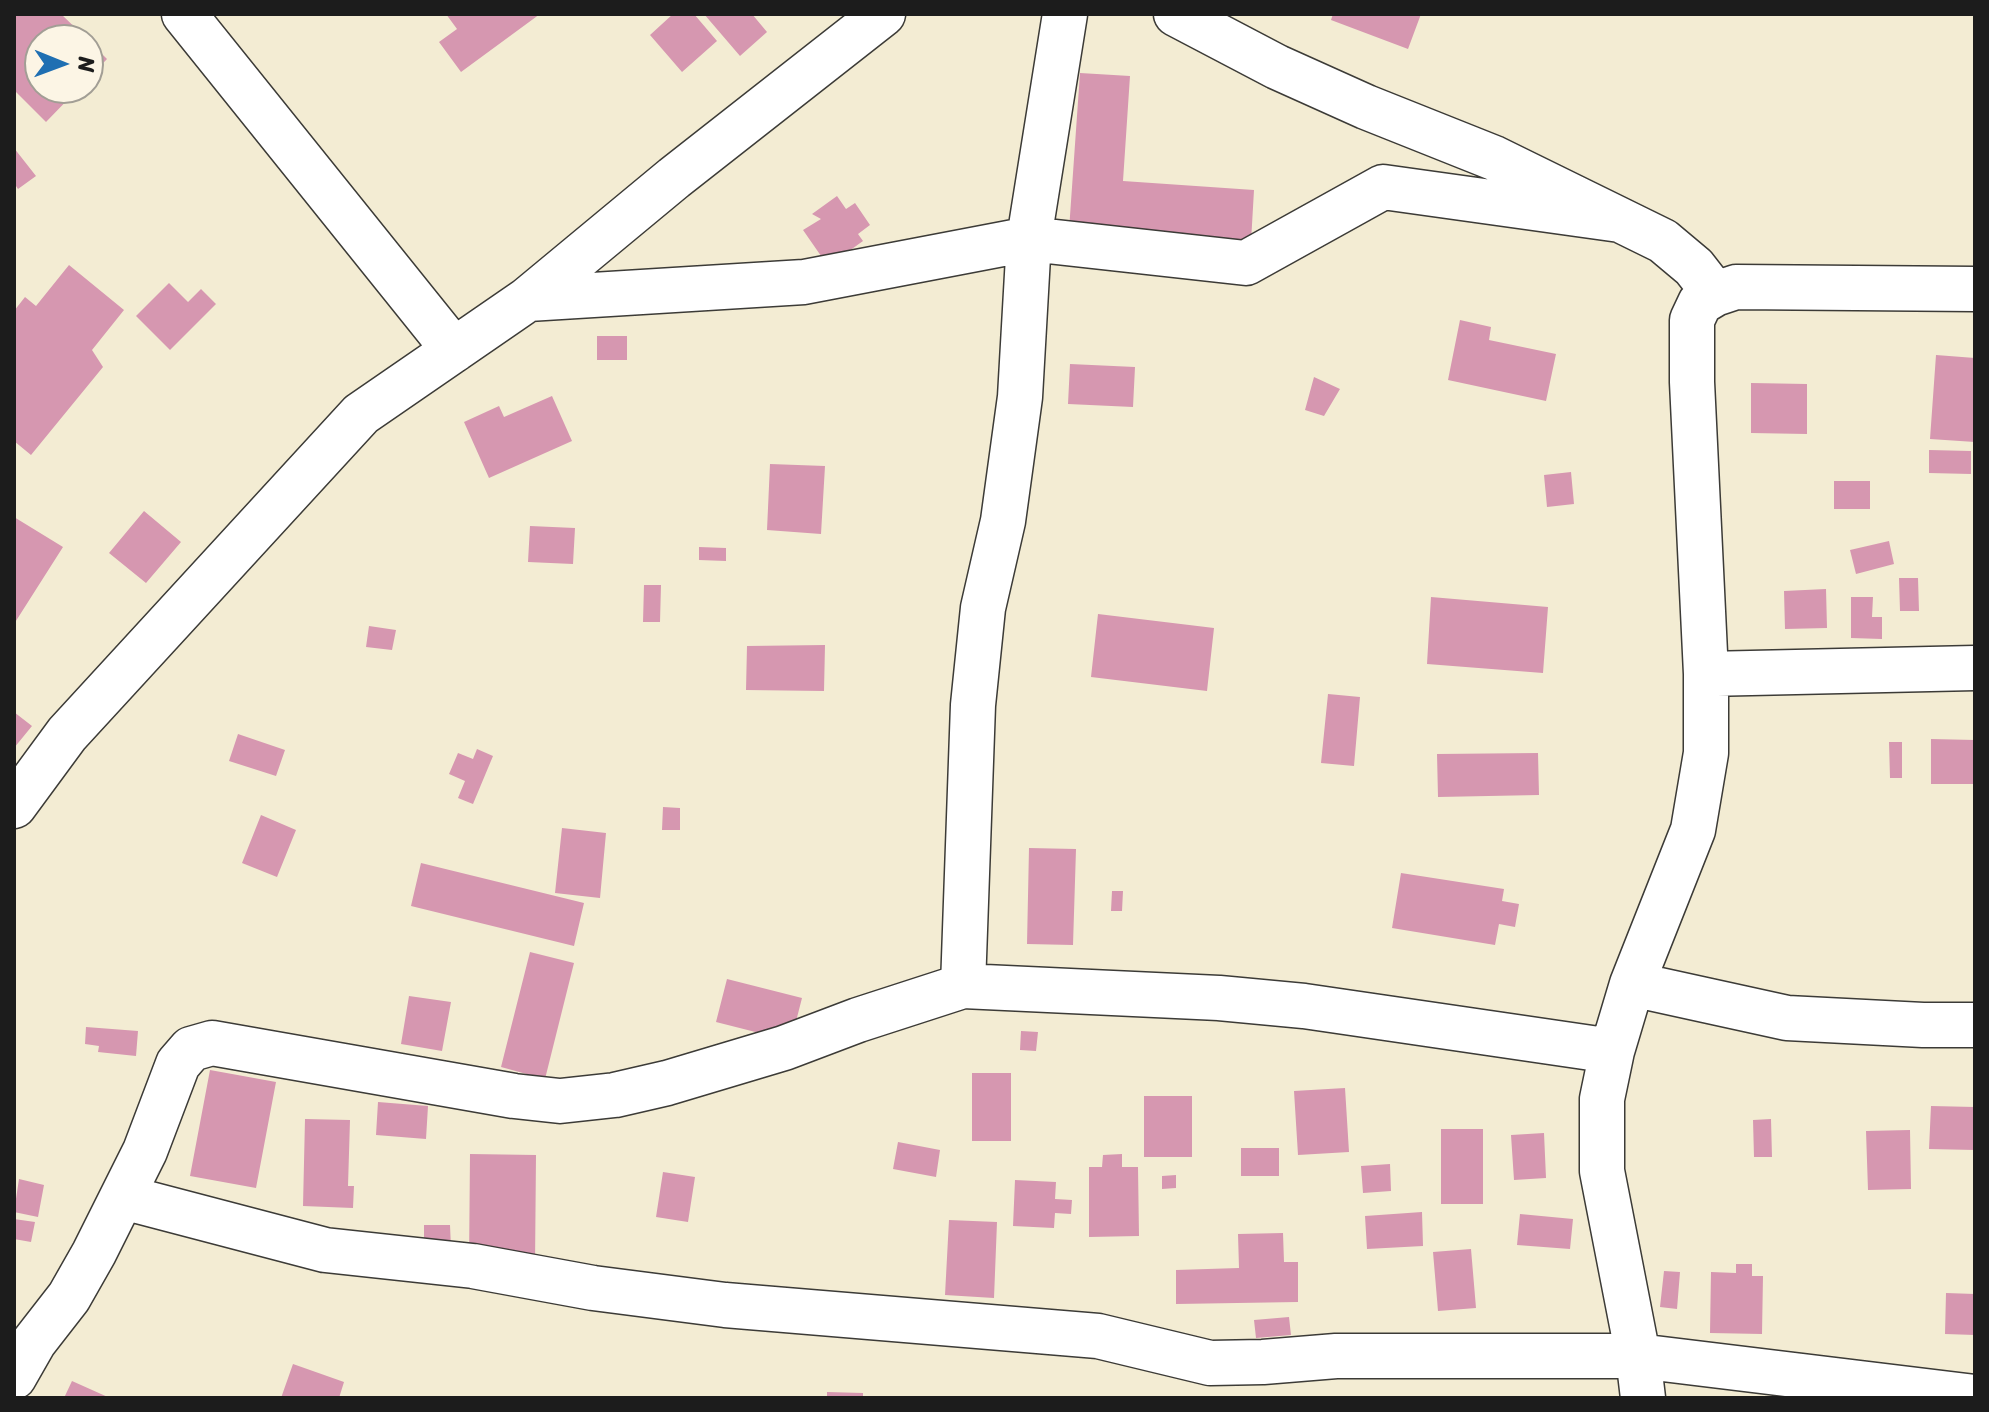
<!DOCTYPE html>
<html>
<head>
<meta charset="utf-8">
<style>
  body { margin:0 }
  #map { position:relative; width:1989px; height:1412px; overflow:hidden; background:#f3ecd3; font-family:Sriracha,sans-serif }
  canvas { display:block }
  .frame { position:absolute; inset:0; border:16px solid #1c1c1c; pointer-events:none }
  .north { position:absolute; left:24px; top:24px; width:80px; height:80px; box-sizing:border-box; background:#fcf5e5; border:2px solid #a29e95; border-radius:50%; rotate:91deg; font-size:22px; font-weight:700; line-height:32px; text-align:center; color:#1c1c1c }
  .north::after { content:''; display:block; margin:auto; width:28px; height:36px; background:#1f6fb2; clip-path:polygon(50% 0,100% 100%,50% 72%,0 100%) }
</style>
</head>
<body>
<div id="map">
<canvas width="1989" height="1412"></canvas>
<div class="frame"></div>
<div class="north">N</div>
</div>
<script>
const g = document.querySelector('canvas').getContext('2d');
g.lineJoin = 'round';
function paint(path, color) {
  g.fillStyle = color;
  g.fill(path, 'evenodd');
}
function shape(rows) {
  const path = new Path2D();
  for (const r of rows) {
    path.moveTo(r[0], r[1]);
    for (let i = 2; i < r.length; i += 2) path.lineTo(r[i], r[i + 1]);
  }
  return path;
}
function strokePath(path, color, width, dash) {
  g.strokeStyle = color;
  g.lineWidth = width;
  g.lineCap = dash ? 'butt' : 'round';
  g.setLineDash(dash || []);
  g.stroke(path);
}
paint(shape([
  [14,14,61,14,88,40,40,40,40,88,79,88,46,122,14,90],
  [446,14,540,14,461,72,439,42,457,29],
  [673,14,694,14,717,41,682,72,650,35],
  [704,14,752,14,767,32,740,56],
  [1333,14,1421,14,1408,49,1331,20],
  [88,40,107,59,88,79],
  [1080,73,1130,76,1123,181,1254,190,1251,242,1069,230],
  [14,148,36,176,18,189,14,183],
  [837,196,846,209,855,203,870,225,858,234,863,241,828,266,803,230,821,219,812,214],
  [69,265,124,310,92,350,103,367,31,455,14,441,14,311,25,297,36,306],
  [169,283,188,302,201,289,216,304,170,350,136,316],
  [1460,320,1491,327,1489,340,1556,354,1546,401,1448,380],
  [597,336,627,336,627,360,597,360],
  [1936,355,1975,358,1975,442,1930,439],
  [1070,364,1135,367,1133,407,1068,404],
  [1314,377,1340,389,1324,416,1305,410],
  [1751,383,1807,384,1807,434,1751,433],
  [552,396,572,441,489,478,464,422,499,406,504,417],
  [1929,450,1971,451,1971,474,1929,473],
  [770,464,825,466,821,534,767,530],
  [1571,472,1574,504,1547,507,1544,475],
  [1834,481,1870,481,1870,509,1834,509],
  [144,511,181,542,146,583,109,553],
  [14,517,63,547,14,624],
  [530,526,575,528,573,564,528,562],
  [1889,541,1894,564,1856,574,1850,550],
  [699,547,726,548,726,561,699,560],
  [1899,578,1918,578,1919,611,1900,611],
  [644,585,661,585,660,622,643,622],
  [1826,589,1827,628,1785,629,1784,591],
  [1431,597,1548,607,1543,673,1427,664],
  [1851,597,1873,597,1872,617,1882,617,1882,639,1851,638],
  [1098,614,1214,628,1207,691,1091,677],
  [369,626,396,630,392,650,366,647],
  [825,645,824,691,746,690,747,646],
  [1328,694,1360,697,1354,766,1321,763],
  [14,712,32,726,14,748],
  [238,734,285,750,276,776,229,761],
  [1931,739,1975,740,1975,784,1931,784],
  [1889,742,1902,742,1902,778,1890,778],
  [477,749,493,756,473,804,458,798,465,781,449,774,458,753,473,759],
  [1538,753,1539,795,1438,797,1437,754],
  [663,807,680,808,680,830,662,830],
  [261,815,296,830,277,877,242,863],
  [562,828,606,833,600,898,555,893],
  [1029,848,1076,849,1073,945,1027,944],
  [421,863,584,903,574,946,411,906],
  [1401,873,1504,889,1502,901,1519,904,1515,927,1499,924,1495,945,1392,928],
  [1112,891,1123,891,1122,911,1111,911],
  [530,952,574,963,545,1079,501,1067],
  [727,979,802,998,791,1041,716,1022],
  [409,996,451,1002,442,1051,401,1044],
  [86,1027,138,1031,136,1056,98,1052,99,1046,85,1044],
  [1021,1031,1038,1032,1036,1051,1020,1050],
  [210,1070,276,1082,256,1188,190,1176],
  [972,1073,1011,1073,1011,1141,972,1141],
  [1345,1088,1349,1152,1298,1155,1294,1091],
  [1144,1096,1192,1096,1192,1157,1144,1157],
  [378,1102,428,1106,426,1139,376,1135],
  [1931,1106,1975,1107,1975,1150,1929,1149],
  [305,1119,350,1120,348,1186,354,1186,353,1208,303,1206],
  [1771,1119,1772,1157,1754,1157,1753,1120],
  [1441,1129,1483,1129,1483,1204,1441,1204],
  [1910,1130,1911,1189,1868,1190,1866,1131],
  [1544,1133,1546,1178,1514,1180,1511,1135],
  [898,1142,940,1150,936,1177,893,1169],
  [1241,1148,1279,1148,1279,1176,1241,1176],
  [470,1154,536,1155,535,1265,469,1265],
  [1122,1154,1122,1167,1138,1167,1139,1236,1089,1237,1089,1167,1102,1167,1103,1155],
  [1390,1164,1391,1191,1363,1193,1361,1166],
  [663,1172,695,1177,688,1222,656,1217],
  [1176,1175,1176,1188,1162,1189,1162,1176],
  [19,1179,44,1185,38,1217,14,1212],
  [1015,1180,1056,1182,1055,1199,1072,1200,1071,1214,1055,1213,1054,1228,1013,1226],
  [1422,1212,1423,1246,1367,1249,1365,1216],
  [1520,1214,1573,1219,1570,1249,1517,1245],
  [14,1219,35,1222,31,1242,14,1239],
  [949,1220,997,1222,994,1298,945,1295],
  [424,1225,450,1225,451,1248,424,1248],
  [1283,1233,1284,1262,1298,1262,1298,1302,1176,1304,1176,1270,1239,1268,1238,1234],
  [1471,1249,1476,1308,1438,1311,1433,1252],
  [1736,1264,1752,1264,1752,1276,1763,1276,1762,1334,1710,1333,1711,1272,1736,1273],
  [1664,1271,1680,1272,1677,1309,1660,1307],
  [1946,1293,1975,1294,1975,1335,1945,1334],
  [1289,1317,1291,1335,1256,1338,1254,1320],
  [293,1364,344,1382,339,1398,281,1398],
  [72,1381,110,1398,64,1398],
  [827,1392,863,1393,863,1398,827,1398]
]), '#d697b0');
const minor = shape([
  [184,14,454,350],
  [1176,14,1277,67,1366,107,1494,158,1663,241,1694,267,1715,294],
  [528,299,804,282,1029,239,1246,263,1383,187,1620,220],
  [1706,674,1975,668],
  [14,806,67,734,361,414,528,299,674,178,883,14],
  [1632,984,1787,1018,1923,1025,1975,1025],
  [963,986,973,705,983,608,1003,521,1020,397,1029,239,1065,14],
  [123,1197,325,1250,473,1266,593,1288,725,1305,1098,1336,1210,1363,1263,1362,1336,1356,1638,1356,1975,1397],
  [14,1377,34,1342,69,1297,94,1253,145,1151,178,1064,191,1049,212,1043,514,1096,560,1101,615,1095,667,1083,784,1048,858,1020,963,986,1219,998,1304,1006,1612,1051],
  [1643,1398,1638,1356,1602,1171,1602,1099,1612,1051,1632,984,1693,830,1706,753,1706,674,1692,382,1692,320,1700,303,1715,294,1736,287,1975,289]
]);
strokePath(minor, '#3c3b37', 47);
strokePath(minor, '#fff', 44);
</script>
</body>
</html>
